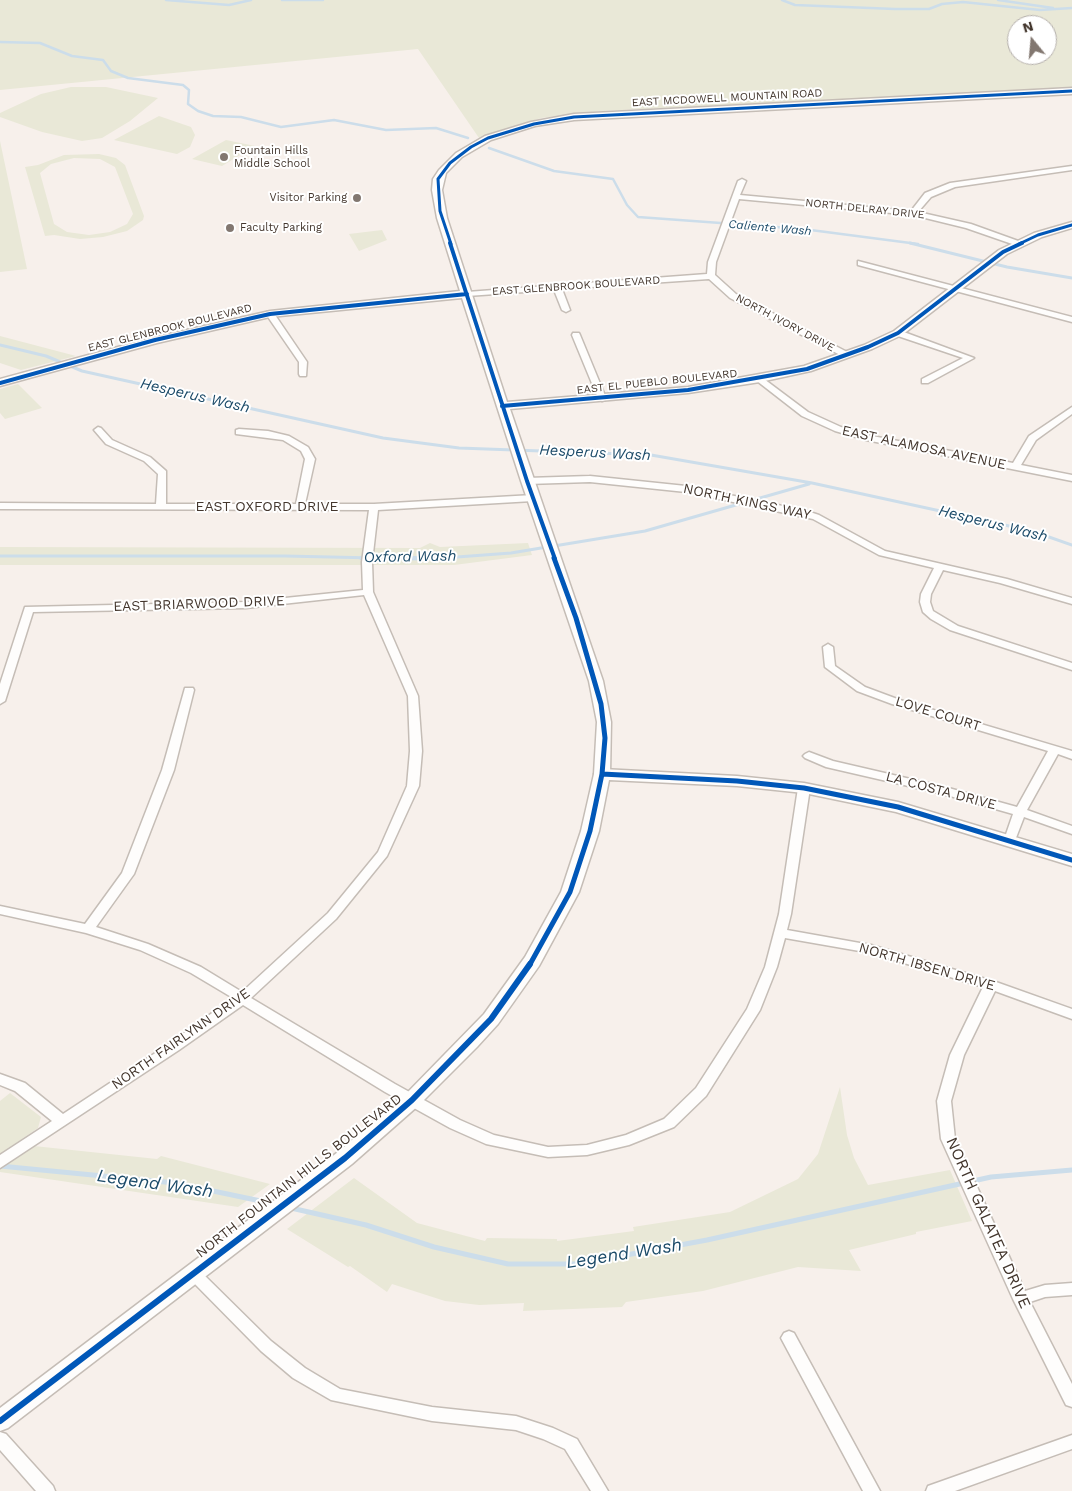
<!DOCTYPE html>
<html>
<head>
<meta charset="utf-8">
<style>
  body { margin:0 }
  #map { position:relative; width:1072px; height:1491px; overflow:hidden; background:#f7f0eb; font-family:"Work Sans",sans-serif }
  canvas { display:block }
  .north { position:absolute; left:1007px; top:15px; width:50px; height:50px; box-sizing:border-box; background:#fff; border:1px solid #b4afab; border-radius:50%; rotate:343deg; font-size:14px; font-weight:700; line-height:20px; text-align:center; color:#43362d }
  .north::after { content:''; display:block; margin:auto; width:18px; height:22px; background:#827770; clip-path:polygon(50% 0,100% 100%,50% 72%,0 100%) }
</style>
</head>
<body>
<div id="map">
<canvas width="1072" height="1491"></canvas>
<div class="north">N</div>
</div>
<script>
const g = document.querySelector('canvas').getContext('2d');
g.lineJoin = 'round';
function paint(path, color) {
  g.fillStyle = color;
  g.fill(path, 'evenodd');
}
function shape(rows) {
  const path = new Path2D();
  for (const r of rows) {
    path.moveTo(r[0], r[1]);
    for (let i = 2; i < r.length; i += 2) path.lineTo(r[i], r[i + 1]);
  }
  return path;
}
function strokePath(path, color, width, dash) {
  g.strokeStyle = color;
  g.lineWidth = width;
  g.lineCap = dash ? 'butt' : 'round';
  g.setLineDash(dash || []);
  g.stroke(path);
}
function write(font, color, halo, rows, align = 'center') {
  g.font = font + ' "Work Sans",sans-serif';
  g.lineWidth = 4;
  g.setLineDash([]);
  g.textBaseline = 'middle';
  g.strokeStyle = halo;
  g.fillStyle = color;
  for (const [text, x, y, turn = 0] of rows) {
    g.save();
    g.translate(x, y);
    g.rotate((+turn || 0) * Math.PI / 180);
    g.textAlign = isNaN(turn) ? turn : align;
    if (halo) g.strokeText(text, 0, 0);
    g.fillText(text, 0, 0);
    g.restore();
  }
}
paint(shape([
  [0,0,1072,0,1072,89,600,111,541,118,479,138,418,49,0,90],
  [1017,25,1047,25,1047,55,1017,55],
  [71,87,106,87,158,98,130,121,102,138,82,141,42,132,0,117,0,113,41,94],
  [159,116,191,127,195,135,190,147,177,154,114,140],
  [226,140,255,146,222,166,192,159],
  [0,141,27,269,0,272],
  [99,154,116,158,125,165,144,216,143,220,127,231,103,237,80,239,54,235,45,236,25,167,38,165,64,155],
  [74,158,100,159,115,167,133,214,127,224,110,232,89,235,67,232,54,224,40,173,51,164],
  [382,230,387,240,359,251,349,234],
  [0,336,76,356,21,370,0,363],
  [18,384,42,408,5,419,0,413,0,389],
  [430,543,440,547,528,543,532,555,454,565,0,565,0,547,420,548],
  [840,1087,847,1135,854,1158,868,1185,950,1170,972,1221,916,1232,916,1234,849,1250,861,1271,798,1267,703,1291,626,1302,622,1307,523,1311,524,1303,479,1305,445,1301,392,1284,387,1292,350,1266,348,1267,287,1229,354,1178,417,1223,485,1241,487,1238,557,1239,557,1241,634,1231,633,1227,730,1212,798,1179,818,1154],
  [10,1093,41,1117,38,1128,15,1144,157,1159,161,1156,270,1184,238,1207,0,1172,0,1101]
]), '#e9e8d7');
strokePath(shape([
  [166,0,229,5,251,0],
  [282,0,323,0],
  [782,0,795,5,895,9,929,9,942,4,963,2,1040,10,1072,8],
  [998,0,1053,8],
  [0,42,40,43,72,56,103,60,111,71,128,78,183,85,189,90,188,104,198,111,213,116,241,117,281,127,334,120,386,130,436,128,468,138],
  [489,148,554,171,613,179,627,205,638,217,803,229,918,244]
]), '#ccddea', 2.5);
strokePath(shape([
  [910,243,1007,267,1072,278],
  [0,345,46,356,82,371,383,438,459,448,651,455,812,483,1032,531,1072,545],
  [554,546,645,531,809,484],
  [0,556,285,556,421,559],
  [430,559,511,553,547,547]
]), '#ccddea', 3);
strokePath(shape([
  [361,558,447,558]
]), '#ccddea', 4);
strokePath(shape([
  [0,1166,175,1183,275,1204],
  [291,1208,366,1225,434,1247,508,1264,578,1264,707,1240,991,1177,1072,1170]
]), '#ccddea', 5);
const minor = shape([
  [1072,166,1072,170,955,187,931,197,918,212,971,224,1021,242,1021,246,1018,246,966,228,913,215,739,199,716,262,715,275,736,294,849,353,850,355,846,358,730,298,709,279,562,289,570,310,566,312,562,310,554,290,467,296,463,294,467,292,707,274,708,262,738,181,742,179,746,181,740,195,911,211,925,193,950,183,1072,166],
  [858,261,1072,317,1072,322,858,265,858,261],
  [267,312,273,312,307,362,306,376,300,376,299,374,299,362,266,314,267,312],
  [895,331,901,331,974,358,928,383,922,383,922,379,963,358,895,335,895,331],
  [573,333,579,333,580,335,606,398,605,400,602,401,598,398,572,335,573,333],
  [760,376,808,412,841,427,867,435,1013,463,1029,436,1072,407,1072,414,1036,440,1021,465,1072,475,1072,481,866,440,835,431,802,416,757,381,757,377,760,376],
  [98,427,101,428,112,440,150,457,166,471,166,504,296,504,305,459,301,451,283,440,236,434,236,430,239,429,268,431,289,436,308,447,315,459,305,504,374,504,533,495,538,498,533,501,378,510,372,562,373,592,418,696,422,751,419,786,387,856,336,919,251,998,395,1084,460,1120,494,1135,548,1147,587,1145,626,1135,664,1119,696,1088,747,1009,765,967,779,914,798,788,804,784,808,785,810,788,791,914,787,930,871,945,996,982,1072,1009,1072,1019,995,991,964,1055,951,1101,955,1139,1025,1291,1045,1285,1072,1283,1072,1295,1045,1297,1030,1302,1072,1384,1072,1407,1066,1405,1013,1299,941,1139,937,1101,950,1055,983,987,871,953,785,938,777,967,760,1010,706,1096,674,1127,629,1145,587,1155,548,1157,486,1144,450,1128,385,1092,243,1005,179,1050,0,1168,0,1155,52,1121,15,1091,0,1085,0,1074,25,1083,63,1114,169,1044,233,998,191,973,140,950,86,933,0,914,0,906,85,924,122,873,162,770,185,688,193,688,194,690,174,770,134,874,96,927,148,944,201,967,242,992,328,913,378,852,407,786,410,751,408,696,364,595,246,608,33,612,5,701,0,704,0,684,25,607,246,602,363,590,362,562,369,510,0,509,0,503,156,504,158,474,144,461,106,444,94,430,98,427],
  [590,476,686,486,807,511,819,515,885,551,1007,579,1072,598,1072,604,1000,583,943,570,931,594,930,602,933,611,958,626,1072,663,1072,670,950,630,931,619,923,612,920,602,921,594,934,568,879,555,813,519,686,492,590,482,527,484,522,481,527,478,590,476],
  [828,644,833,647,835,666,865,687,900,700,1072,751,1072,759,1058,754,1027,810,1072,826,1072,834,1024,817,1014,843,1006,843,1004,840,1013,814,943,794,826,767,805,758,803,756,805,754,809,752,833,761,945,787,1017,807,1048,751,892,704,857,691,825,667,823,647,828,644],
  [194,1268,199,1270,271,1341,305,1368,340,1389,432,1407,516,1416,553,1428,577,1439,608,1491,591,1491,565,1449,543,1439,516,1430,432,1421,331,1400,293,1378,261,1351,189,1278,186,1274,189,1270,194,1268],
  [789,1331,794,1333,880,1491,863,1491,781,1338,784,1333,789,1331],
  [0,1432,6,1434,53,1486,55,1491,36,1491,0,1450,0,1432],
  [1072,1435,1072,1449,955,1491,926,1491,928,1486,1072,1435]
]);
const tertiary = shape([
  [1072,88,1072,94,574,120,535,126,491,140,462,157,446,173,442,190,447,218,507,402,688,387,804,366,864,345,894,331,999,250,1034,233,1072,222,1072,228,1042,237,1007,254,902,335,872,349,811,371,760,382,688,393,510,409,603,681,611,722,610,774,607,777,597,777,594,774,597,722,589,681,521,481,462,298,270,317,157,343,0,386,0,379,151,338,270,311,460,291,437,218,432,190,433,179,439,170,456,153,485,136,531,122,574,114,1072,88]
]);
const secondary = shape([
  [602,769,737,776,804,783,898,802,1072,854,1072,866,896,812,804,793,737,786,609,780,599,831,579,892,539,966,498,1024,477,1047,419,1105,352,1164,8,1428,0,1431,0,1408,338,1152,405,1095,484,1014,525,957,561,892,581,831,594,774,596,770,602,769]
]);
strokePath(minor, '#c5bdb6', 3);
strokePath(tertiary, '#c5bdb6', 3);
strokePath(secondary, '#c5bdb6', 3);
paint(minor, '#fefdfc');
paint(tertiary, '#fefdfc');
paint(secondary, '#fefdfc');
strokePath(shape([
  [451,244,440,211,438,179,450,163,471,147,488,138,534,124,574,117,1072,91],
  [1019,244,1038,235,1072,225]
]), '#0057b8', 3);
strokePath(shape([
  [450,243,527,481,555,559],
  [0,383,155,340,270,314,467,294],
  [502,406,688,390,807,369,868,347,898,333,1003,252,1022,243]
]), '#0057b8', 4);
strokePath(shape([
  [602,774,737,781,804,788,898,807,1072,860],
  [529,966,570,892,590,831,602,774,605,738,601,704,576,618,554,558]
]), '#0057b8', 5);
strokePath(shape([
  [0,1421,345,1158,412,1100,491,1019,530,964]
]), '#0057b8', 6);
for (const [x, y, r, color] of [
  [224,157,5,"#827770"],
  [357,198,5,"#827770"],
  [230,228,5,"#827770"]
]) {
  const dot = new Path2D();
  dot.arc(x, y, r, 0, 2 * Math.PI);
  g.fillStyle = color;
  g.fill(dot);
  strokePath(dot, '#fff', 2);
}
write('11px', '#43362d', '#fff', [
  ["EAST MCDOWELL MOUNTAIN ROAD",727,98,-3],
  ["NORTH DELRAY DRIVE",865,209,6],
  ["EAST GLENBROOK BOULEVARD",576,286,-4],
  ["NORTH IVORY DRIVE",785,323,28],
  ["EAST GLENBROOK BOULEVARD",170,328,-14],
  ["EAST EL PUEBLO BOULEVARD",657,382,-6]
]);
write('11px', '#43362d', '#fff', [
  ["Fountain Hills",234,151],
  ["Middle School",234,164],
  ["Visitor Parking",347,198,"right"],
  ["Faculty Parking",240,228]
], 'left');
write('italic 12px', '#1c4b69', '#fff', [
  ["Caliente Wash",770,228,5]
]);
write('14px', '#43362d', '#fff', [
  ["EAST ALAMOSA AVENUE",924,448,12],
  ["NORTH KINGS WAY",747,502,12],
  ["EAST OXFORD DRIVE",267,507],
  ["EAST BRIARWOOD DRIVE",199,604,-2],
  ["LOVE COURT",938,714,17],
  ["LA COSTA DRIVE",941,791,15],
  ["NORTH IBSEN DRIVE",927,967,16],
  ["NORTH FAIRLYNN DRIVE",181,1039,-35],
  ["NORTH FOUNTAIN HILLS BOULEVARD",299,1176,-38]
]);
write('italic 15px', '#1c4b69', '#fff', [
  ["Hesperus Wash",195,396,13],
  ["Hesperus Wash",595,453,3],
  ["Hesperus Wash",993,524,14],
  ["Oxford Wash",410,557,-1]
]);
write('16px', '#43362d', '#fff', [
  ["NORTH GALATEA DRIVE",988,1223,66]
]);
write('italic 18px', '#1c4b69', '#fff', [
  ["Legend Wash",155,1184,8],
  ["Legend Wash",624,1254,-9]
]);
</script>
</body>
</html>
